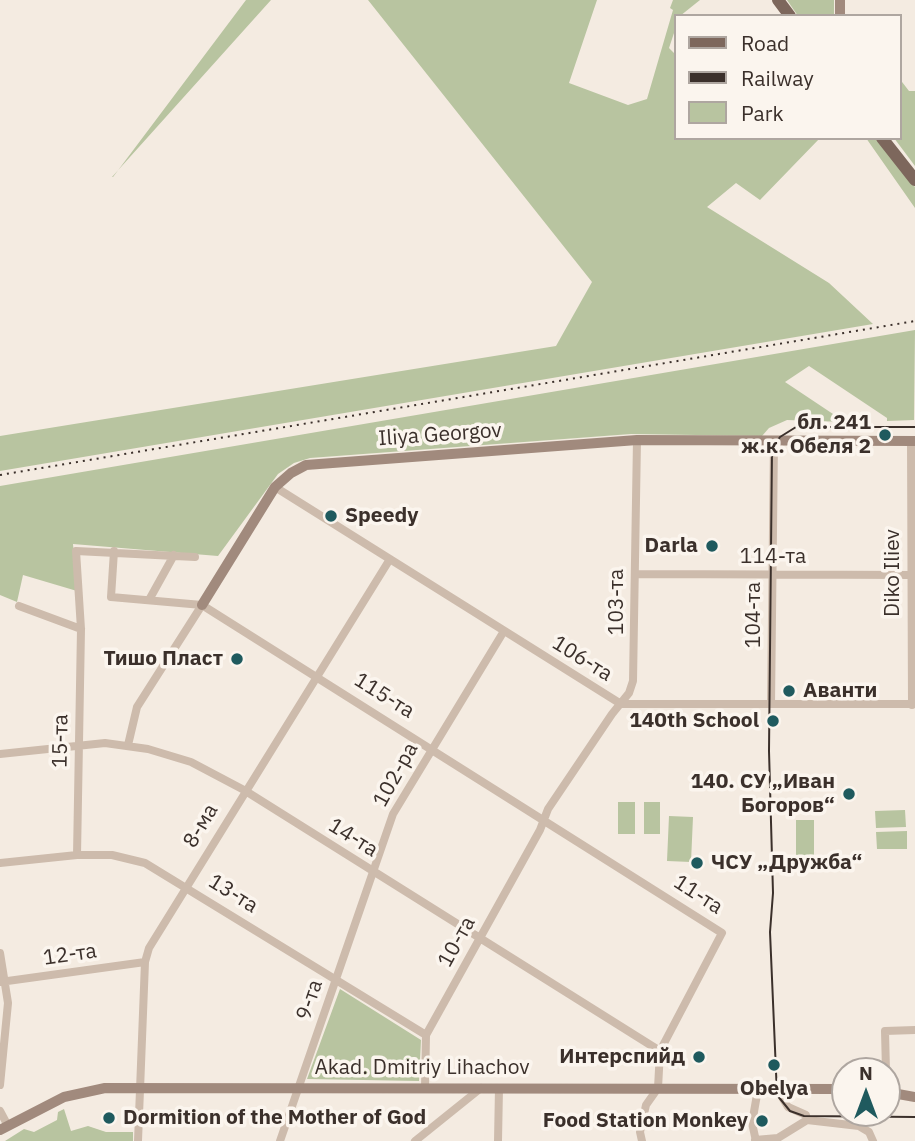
<!DOCTYPE html>
<html>
<head>
<meta charset="utf-8">
<style>
  body { margin:0 }
  #map { position:relative; width:915px; height:1141px; overflow:hidden; background:#f4ebe1; font-family:"IBM Plex Sans",sans-serif }
  canvas { display:block }
  .legend { position:absolute; left:674px; top:14px; width:228px; height:126px; box-sizing:border-box; background:#fbf5ee; border:2px solid #aea6a0; margin:0; padding:9px 12px; list-style:none; font-size:21px; color:#3b302b }
  .legend li { display:flex; align-items:center; gap:14px; height:35px }
  .legend b { width:35px; border:2px solid #aea6a0 }
  .north { position:absolute; left:831px; top:1057px; width:70px; height:70px; box-sizing:border-box; background:#fbf5ee; border:2px solid #aea6a0; border-radius:50%; rotate:0deg; font-size:19px; font-weight:700; line-height:28px; text-align:center; color:#3b302b }
  .north::after { content:''; display:block; margin:auto; width:24px; height:32px; background:#1f5a5e; clip-path:polygon(50% 0,100% 100%,50% 72%,0 100%) }
</style>
</head>
<body>
<div id="map">
<canvas width="915" height="1141"></canvas>
<ul class="legend">
<li><b style="height:9px;background:#7d675c"></b>Road</li>
<li><b style="height:9px;background:#3b302b"></b>Railway</li>
<li><b style="height:19px;background:#b8c4a0"></b>Park</li>
</ul>
<div class="north">N</div>
</div>
<script>
const g = document.querySelector('canvas').getContext('2d');
g.lineJoin = 'round';
function paint(path, color) {
  g.fillStyle = color;
  g.fill(path, 'evenodd');
}
function shape(rows) {
  const path = new Path2D();
  for (const r of rows) {
    path.moveTo(r[0], r[1]);
    for (let i = 2; i < r.length; i += 2) path.lineTo(r[i], r[i + 1]);
  }
  return path;
}
function strokePath(path, color, width, dash) {
  g.strokeStyle = color;
  g.lineWidth = width;
  g.lineCap = dash ? 'butt' : 'round';
  g.setLineDash(dash || []);
  g.stroke(path);
}
function write(font, color, halo, rows, align = 'center') {
  g.font = font + ' "IBM Plex Sans",sans-serif';
  g.lineWidth = 7;
  g.setLineDash([]);
  g.textBaseline = 'middle';
  g.strokeStyle = halo;
  g.fillStyle = color;
  for (const [text, x, y, turn = 0] of rows) {
    g.save();
    g.translate(x, y);
    g.rotate((+turn || 0) * Math.PI / 180);
    g.textAlign = isNaN(turn) ? turn : align;
    if (halo) g.strokeText(text, 0, 0);
    g.fillText(text, 0, 0);
    g.restore();
  }
}
paint(shape([
  [246,0,271,0,112,177,113,177],
  [368,0,597,0,569,83,628,105,647,99,673,10,670,8,673,0,700,0,680,16,675,16,675,30,669,48,675,54,675,138,820,138,760,200,736,183,707,207,829,283,873,324,0,471,0,436,556,346,592,282],
  [787,0,834,0,834,16,798,16],
  [899,78,909,91,915,91,915,166,894,138,899,138],
  [866,138,877,138,915,187,915,208],
  [915,330,914,420,887,421,887,418,809,366,785,382,845,422,787,420,769,428,762,436,631,434,310,458,294,463,278,474,218,556,73,544,77,591,23,575,17,602,0,595,0,486],
  [618,802,635,802,635,834,618,834],
  [644,802,660,802,660,834,644,834],
  [905,810,906,827,876,828,875,811],
  [669,816,693,817,691,862,667,861],
  [796,820,814,820,814,857,796,857],
  [907,831,907,849,877,849,876,832],
  [340,989,421,1040,419,1081,307,1079],
  [64,1109,71,1131,88,1126,106,1132,133,1132,133,1141,5,1141,24,1129,34,1132,57,1120,58,1112]
]), '#b8c4a0');
strokePath(shape([
  [911,441,912,705],
  [275,487,621,704,915,704],
  [114,551,111,597,202,605,722,933,660,1051,658,1088,646,1105,640,1132,642,1141],
  [637,574,910,575],
  [149,600,174,555],
  [19,606,81,629],
  [771,704,774,441],
  [128,745,137,707,202,605],
  [0,754,105,743,148,749,191,762,244,790,660,1051],
  [77,855,81,629,76,551,195,557],
  [0,863,77,855,112,855,145,863,426,1035],
  [0,953,8,1003,0,1085],
  [0,982,145,962],
  [886,1071,885,1031,915,1030],
  [425,1088,426,1035,540,830,548,809,612,714,629,693,633,681,637,440],
  [777,1089,788,1107,806,1115,807,1120],
  [0,1111,8,1126],
  [755,1140,778,1138,807,1120,859,1126,869,1132,873,1141],
  [138,1141,145,962,149,948,390,559],
  [280,1141,393,814,504,631],
  [415,1141,481,1088],
  [498,1141,499,1088],
  [756,1141,752,1123,758,1089]
]), '#cdbbac', 8);
strokePath(shape([
  [840,0,840,16],
  [202,605,275,487,291,473,306,465,637,440,915,441],
  [887,1092,915,1097],
  [0,1130,64,1097,105,1088,845,1089]
]), '#a18a7d', 10);
strokePath(shape([
  [778,0,790,16],
  [882,138,915,180]
]), '#7d675c', 12);
strokePath(shape([
  [915,427,796,427,780,437,772,449,769,751,773,893,770,932,777,1095,790,1111,804,1116,915,1117]
]), '#3b302b', 2);
strokePath(shape([
  [0,475,915,321]
]), '#3b302b', 2, [2, 5]);
for (const [x, y, r, color] of [
  [885,435,7,"#1f5a5e"],
  [331,516,7,"#1f5a5e"],
  [712,546,7,"#1f5a5e"],
  [237,659,7,"#1f5a5e"],
  [789,691,7,"#1f5a5e"],
  [773,721,7,"#1f5a5e"],
  [849,794,7,"#1f5a5e"],
  [697,863,7,"#1f5a5e"],
  [699,1057,7,"#1f5a5e"],
  [774,1065,7,"#1f5a5e"],
  [109,1118,7,"#1f5a5e"],
  [762,1121,7,"#1f5a5e"]
]) {
  const dot = new Path2D();
  dot.arc(x, y, r, 0, 2 * Math.PI);
  g.fillStyle = color;
  g.fill(dot);
  strokePath(dot, '#fbf5ee', 2.5);
}
write('bold 21px', '#3b302b', '#fbf5ee', [
  ["бл. 241",871,423],
  ["ж.к. Обеля 2",871,447],
  ["Speedy",345,516,"left"],
  ["Darla",698,546],
  ["Тишо Пласт",223,659],
  ["Аванти",803,691,"left"],
  ["140th School",759,721],
  ["140. СУ „Иван",835,782],
  ["Богоров“",835,806],
  ["ЧСУ „Дружба“",711,863,"left"],
  ["Интерспийд",685,1057],
  ["Obelya",774,1089,"center"],
  ["Dormition of the Mother of God",123,1118,"left"],
  ["Food Station Monkey",748,1121]
], 'right');
write('21px', '#3b302b', '#fbf5ee', [
  ["Iliya Georgov",440,435,-4],
  ["114-та",773,557],
  ["Diko Iliev",893,573,-90],
  ["103-та",617,602,-90],
  ["104-та",754,615,-90],
  ["106-та",582,659,32],
  ["115-та",384,696,32],
  ["15-та",61,741,-89],
  ["102-ра",396,775,-61],
  ["8-ма",201,826,-59],
  ["14-та",353,838,32],
  ["13-та",233,894,32],
  ["11-та",698,895,33],
  ["10-та",457,942,-61],
  ["12-та",70,955,-8],
  ["9-та",310,1000,-71],
  ["Akad. Dmitriy Lihachov",422,1068]
]);
</script>
</body>
</html>
